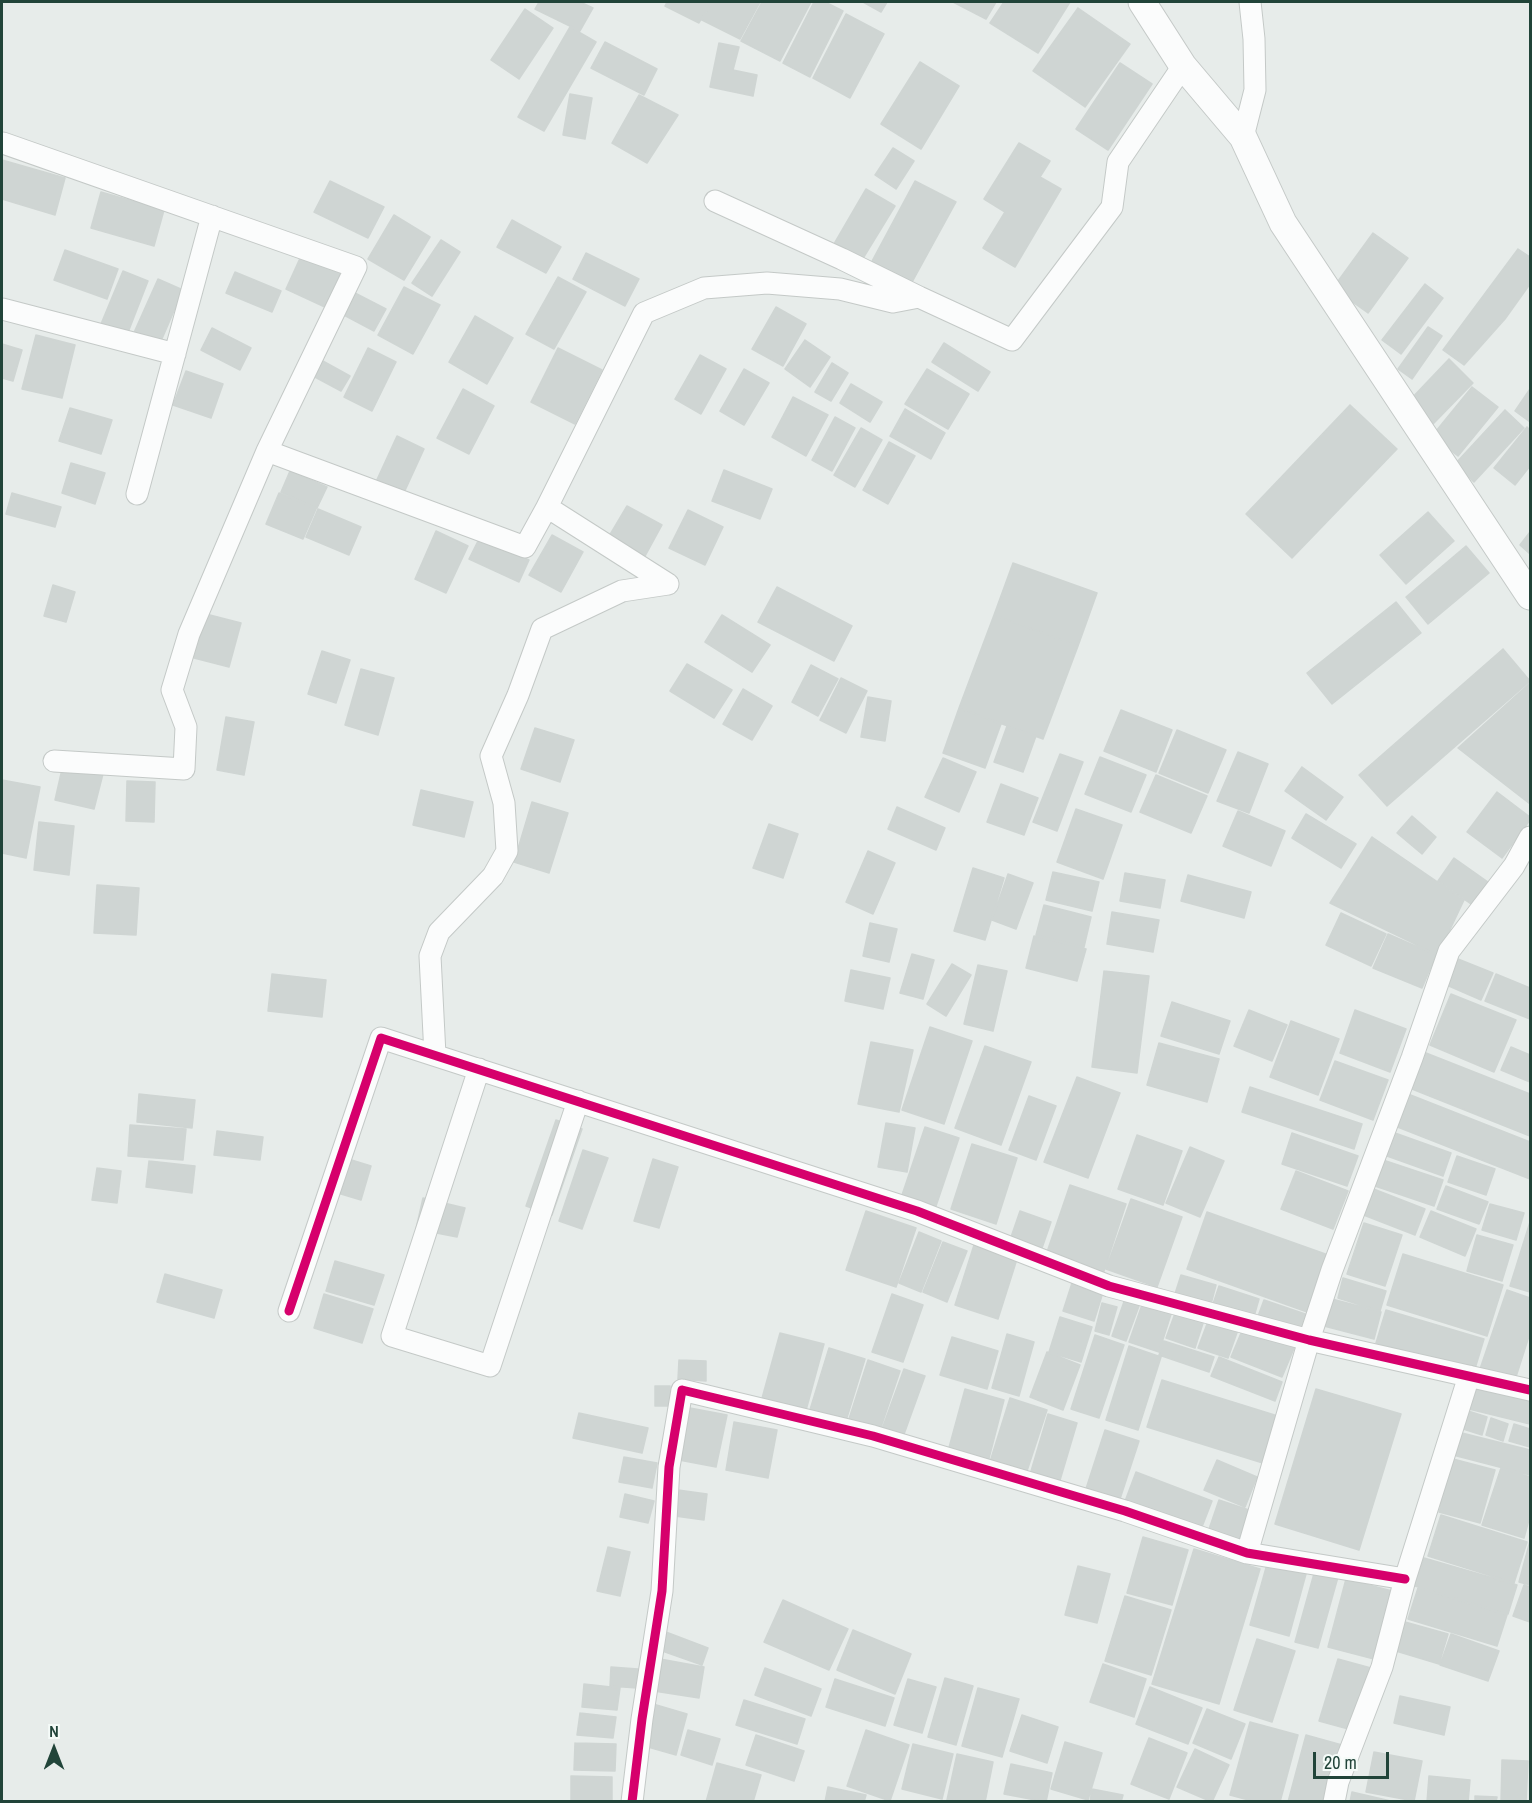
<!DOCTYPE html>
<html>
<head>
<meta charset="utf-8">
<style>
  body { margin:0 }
  #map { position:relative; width:1532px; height:1803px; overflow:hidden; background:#e7ecea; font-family:"Archivo Narrow",sans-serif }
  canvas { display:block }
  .frame { position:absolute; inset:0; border:3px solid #214439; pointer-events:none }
  .north { position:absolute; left:24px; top:1719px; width:60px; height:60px; -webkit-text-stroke:4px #f5fbf8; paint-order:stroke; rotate:0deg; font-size:16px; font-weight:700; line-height:24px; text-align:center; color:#214439 }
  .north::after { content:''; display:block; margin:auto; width:21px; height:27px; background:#214439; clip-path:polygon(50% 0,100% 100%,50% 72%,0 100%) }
  .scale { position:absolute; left:1313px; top:1752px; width:76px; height:27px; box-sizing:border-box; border:3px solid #214439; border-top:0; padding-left:8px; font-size:18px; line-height:21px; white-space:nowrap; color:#214439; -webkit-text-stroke:4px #f5fbf8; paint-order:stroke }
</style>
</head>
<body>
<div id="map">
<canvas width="1532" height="1803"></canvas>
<div class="frame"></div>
<div class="north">N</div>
<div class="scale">20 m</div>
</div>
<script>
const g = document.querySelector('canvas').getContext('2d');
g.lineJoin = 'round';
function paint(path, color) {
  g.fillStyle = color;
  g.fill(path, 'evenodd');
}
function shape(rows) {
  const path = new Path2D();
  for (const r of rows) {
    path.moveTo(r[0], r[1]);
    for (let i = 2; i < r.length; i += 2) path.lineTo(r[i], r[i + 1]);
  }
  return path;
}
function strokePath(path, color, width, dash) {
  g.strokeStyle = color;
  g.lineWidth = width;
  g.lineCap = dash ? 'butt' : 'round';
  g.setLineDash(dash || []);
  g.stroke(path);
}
const building = shape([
  [539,2,580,2,593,8,580,31,535,9,539,2],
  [667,2,711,2,699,23,665,6,667,2],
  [712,2,760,2,740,39,702,20,712,2],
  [762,2,811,2,780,61,741,41,762,2],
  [814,2,825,2,843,11,810,77,783,63,814,2],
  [863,2,887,2,881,12,863,2],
  [953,2,996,2,986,19,953,2],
  [1004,2,1070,2,1038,53,990,23,1004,2],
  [1078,8,1130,44,1085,107,1033,71,1078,8],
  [525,9,553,28,519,79,491,60,525,9],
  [846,14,884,34,850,98,813,78,846,14],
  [570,27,596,42,544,131,518,117,570,27],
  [605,42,657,69,644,95,591,68,605,42],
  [719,43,739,47,733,70,757,75,753,96,710,87,719,43],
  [920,62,959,86,921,149,881,124,920,62],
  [1120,63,1152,84,1108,150,1076,129,1120,63],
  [570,94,592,98,585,139,563,135,570,94],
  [639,95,678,115,647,163,612,143,639,95],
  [1019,143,1050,161,1040,177,1061,189,1015,267,983,248,1005,212,984,199,1019,143],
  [893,148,914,161,896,189,875,175,893,148],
  [2,160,65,178,55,215,2,199,2,160],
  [330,181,384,207,368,238,314,212,330,181],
  [915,181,956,202,911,284,871,263,915,181],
  [866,189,895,206,862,260,834,244,866,189],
  [101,192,164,210,154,246,91,228,101,192],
  [394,215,430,237,404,280,368,259,394,215],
  [512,220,561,247,546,273,497,247,512,220],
  [1373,233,1408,258,1368,313,1333,288,1373,233],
  [441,240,460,252,432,296,412,283,441,240],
  [1518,249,1530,257,1530,284,1505,319,1464,365,1443,350,1518,249],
  [65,250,118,269,107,299,54,280,65,250],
  [586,253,639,279,625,306,573,279,586,253],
  [301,256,342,275,327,308,286,289,301,256],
  [123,271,148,281,127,335,101,324,123,271],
  [235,272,281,291,272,312,226,293,235,272],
  [558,277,586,292,554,349,526,334,558,277],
  [158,279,183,290,158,348,132,337,158,279],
  [1425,284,1443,298,1401,354,1382,340,1425,284],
  [404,287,440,305,413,354,378,335,404,287],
  [353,292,386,309,374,331,342,314,353,292],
  [776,307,806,324,783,366,752,349,776,307],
  [475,316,513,338,487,384,449,362,475,316],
  [1428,327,1442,336,1412,379,1398,369,1428,327],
  [212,328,251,348,240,370,201,350,212,328],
  [36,335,75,345,62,398,22,389,36,335],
  [805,340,830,357,810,387,785,369,805,340],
  [944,343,990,372,978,391,932,362,944,343],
  [2,344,22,350,13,381,2,378,2,344],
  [368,348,396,362,372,411,344,397,368,348],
  [558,348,602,370,575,424,531,402,558,348],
  [700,355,726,369,701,414,675,399,700,355],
  [1449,359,1473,383,1433,424,1409,401,1449,359],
  [321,360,350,376,341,391,313,376,321,360],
  [832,363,848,373,831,401,815,392,832,363],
  [744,369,769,383,744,425,720,411,744,369],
  [927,369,969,394,948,429,905,404,927,369],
  [186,371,223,384,211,418,173,405,186,371],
  [851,384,882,402,870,422,840,403,851,384],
  [1472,387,1498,407,1458,456,1432,436,1472,387],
  [463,389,494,406,469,454,437,438,463,389],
  [1530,389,1530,422,1515,411,1530,389],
  [793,397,828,415,806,456,772,437,793,397],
  [1350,405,1397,449,1292,558,1246,514,1350,405],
  [70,408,112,420,101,454,59,441,70,408],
  [905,409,945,433,931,459,890,436,905,409],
  [1505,410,1524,428,1474,482,1455,464,1505,410],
  [835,417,855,428,832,471,812,460,835,417],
  [1527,427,1530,430,1530,466,1515,485,1494,468,1527,427],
  [861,428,882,440,855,487,834,475,861,428],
  [397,436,424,449,402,497,375,484,397,436],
  [889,442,915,456,888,504,863,490,889,442],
  [71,463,105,473,95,504,62,493,71,463],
  [724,470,772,489,760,519,712,501,724,470],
  [290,471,327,487,317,508,281,492,290,471],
  [12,493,61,507,55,527,6,514,12,493],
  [279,493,316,509,303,539,266,524,279,493],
  [627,506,662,525,644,558,608,538,627,506],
  [318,509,361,527,349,555,306,537,318,509],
  [688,510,723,527,705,565,669,548,688,510],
  [1428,512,1454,541,1406,584,1380,555,1428,512],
  [436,531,468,546,446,593,415,579,436,531],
  [1530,532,1530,554,1520,545,1530,532],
  [552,535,583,552,561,592,529,575,552,535],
  [480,537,529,560,519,582,469,559,480,537],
  [1466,546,1489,573,1428,624,1406,597,1466,546],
  [1013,563,1097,593,1078,646,994,615,1013,563],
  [53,585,75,592,66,622,44,616,53,585],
  [777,587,852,626,834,661,758,622,777,587],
  [1396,602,1421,633,1332,704,1307,673,1396,602],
  [206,614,241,623,229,667,194,658,206,614],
  [722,615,770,645,752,672,705,642,722,615],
  [994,615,1078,646,1043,739,959,708,994,615],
  [1503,649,1530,681,1387,806,1359,775,1503,649],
  [322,651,350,660,336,703,308,694,322,651],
  [687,664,732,690,714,718,670,691,687,664],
  [811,665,838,679,818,716,792,702,811,665],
  [361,669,394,678,378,735,345,725,361,669],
  [841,678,867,691,846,733,820,720,841,678],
  [1530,683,1530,804,1458,748,1530,683],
  [743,689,772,706,752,740,723,724,743,689],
  [868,697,891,701,885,741,861,737,868,697],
  [959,708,1001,724,985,768,943,753,959,708],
  [1121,710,1172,730,1156,772,1104,751,1121,710],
  [226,717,254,722,244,775,217,770,226,717],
  [1007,726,1036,736,1023,772,994,762,1007,726],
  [535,728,574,740,560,782,521,769,535,728],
  [1177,730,1226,750,1208,793,1159,773,1177,730],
  [1238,752,1268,764,1249,813,1217,801,1238,752],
  [1060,754,1083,762,1057,831,1033,822,1060,754],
  [65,756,105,766,94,809,55,800,65,756],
  [1100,757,1146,775,1131,812,1085,794,1100,757],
  [943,758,976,772,959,812,925,797,943,758],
  [1302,767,1343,797,1326,820,1285,791,1302,767],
  [1156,775,1207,796,1191,833,1140,812,1156,775],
  [2,780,40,787,26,858,2,853,2,780],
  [127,781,155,782,154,822,126,821,127,781],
  [1001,784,1038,798,1024,835,987,822,1001,784],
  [421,790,473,802,464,837,413,825,421,790],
  [1497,792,1530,817,1530,820,1502,858,1467,832,1497,792],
  [532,802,568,813,549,873,514,862,532,802],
  [897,807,945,828,936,850,888,829,897,807],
  [1076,809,1122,825,1103,879,1057,862,1076,809],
  [1238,811,1285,831,1271,866,1223,846,1238,811],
  [1306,814,1356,844,1341,868,1292,838,1306,814],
  [1412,816,1436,837,1422,854,1397,833,1412,816],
  [39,822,74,826,69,875,34,870,39,822],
  [769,824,798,834,783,878,753,868,769,824],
  [1372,837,1464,900,1438,955,1330,903,1372,837],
  [868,851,895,863,873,914,846,902,868,851],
  [1454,858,1488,882,1471,904,1438,881,1454,858],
  [973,868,1004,878,985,940,954,931,973,868],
  [1053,872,1099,882,1092,911,1046,900,1053,872],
  [1125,873,1165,880,1160,908,1120,901,1125,873],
  [1008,874,1033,883,1016,929,992,920,1008,874],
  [1188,875,1251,892,1244,918,1181,901,1188,875],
  [97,885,139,888,136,935,94,933,97,885],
  [1044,905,1091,917,1084,947,1036,935,1044,905],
  [1112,912,1159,920,1153,952,1107,944,1112,912],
  [1341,913,1386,934,1371,966,1326,945,1341,913],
  [870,923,897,929,889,962,863,956,870,923],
  [1388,934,1436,955,1422,988,1373,968,1388,934],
  [1034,936,1086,949,1077,981,1026,968,1034,936],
  [912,954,934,960,923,999,900,993,912,954],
  [1453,957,1493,973,1481,1000,1442,983,1453,957],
  [952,964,971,975,946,1016,927,1004,952,964],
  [978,965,1007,971,993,1031,964,1024,978,965],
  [851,970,890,978,883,1009,845,1001,851,970],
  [1104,971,1149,976,1137,1073,1092,1067,1104,971],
  [272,974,326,980,322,1017,268,1011,272,974],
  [1496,974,1530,988,1530,1019,1485,1001,1496,974],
  [1451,994,1516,1020,1494,1072,1430,1045,1451,994],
  [1172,1002,1230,1021,1219,1054,1161,1036,1172,1002],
  [1249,1010,1287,1025,1272,1061,1234,1046,1249,1010],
  [1355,1010,1406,1029,1390,1072,1340,1053,1355,1010],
  [1291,1021,1339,1039,1318,1095,1270,1077,1291,1021],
  [930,1027,972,1041,944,1124,902,1110,930,1027],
  [871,1042,913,1050,899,1112,858,1104,871,1042],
  [1159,1043,1219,1059,1207,1102,1147,1085,1159,1043],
  [985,1046,1031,1062,1001,1145,955,1128,985,1046],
  [1511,1047,1530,1055,1530,1082,1501,1070,1511,1047],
  [1426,1053,1530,1094,1530,1136,1412,1089,1426,1053],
  [1335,1061,1388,1080,1373,1120,1320,1100,1335,1061],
  [1077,1077,1120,1093,1088,1178,1044,1162,1077,1077],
  [1250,1087,1362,1124,1354,1149,1242,1112,1250,1087],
  [139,1094,195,1100,192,1128,137,1122,139,1094],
  [1408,1094,1530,1142,1530,1179,1395,1126,1408,1094],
  [1029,1096,1056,1106,1036,1160,1009,1150,1029,1096],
  [556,1120,582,1129,552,1215,526,1206,556,1120],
  [886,1123,915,1128,907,1172,878,1167,886,1123],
  [130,1125,186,1129,183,1160,128,1156,130,1125],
  [925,1127,959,1138,935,1209,901,1198,925,1127],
  [217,1131,263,1137,260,1160,214,1155,217,1131],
  [1292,1133,1358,1156,1347,1186,1282,1164,1292,1133],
  [1395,1133,1451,1153,1443,1176,1387,1156,1395,1133],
  [1137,1135,1182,1151,1163,1205,1118,1189,1137,1135],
  [972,1144,1017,1158,996,1224,951,1209,972,1144],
  [1190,1147,1224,1161,1200,1217,1166,1203,1190,1147],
  [583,1150,608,1158,582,1229,559,1221,583,1150],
  [332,1154,371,1166,361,1200,321,1188,332,1154],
  [1457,1156,1495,1169,1486,1195,1448,1182,1457,1156],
  [653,1159,678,1167,659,1228,634,1221,653,1159],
  [1383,1160,1443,1180,1434,1206,1375,1186,1383,1160],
  [149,1161,195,1166,192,1193,146,1187,149,1161],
  [97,1168,121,1171,117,1203,92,1200,97,1168],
  [1296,1171,1348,1191,1333,1229,1281,1209,1296,1171],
  [1070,1185,1126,1204,1103,1274,1046,1255,1070,1185],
  [1446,1186,1488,1202,1479,1224,1437,1209,1446,1186],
  [1371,1188,1425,1209,1415,1235,1361,1214,1371,1188],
  [423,1198,465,1208,457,1237,416,1229,423,1198],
  [1131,1199,1182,1217,1157,1287,1106,1269,1131,1199],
  [1490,1204,1524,1213,1516,1240,1482,1230,1490,1204],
  [866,1211,916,1228,896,1287,846,1270,866,1211],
  [1020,1211,1051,1222,1041,1251,1010,1240,1020,1211],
  [1431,1211,1476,1229,1465,1256,1420,1237,1431,1211],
  [1207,1212,1331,1256,1310,1313,1187,1269,1207,1212],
  [1530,1222,1530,1292,1510,1286,1530,1222],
  [1364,1223,1402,1235,1385,1286,1347,1274,1364,1223],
  [919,1232,941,1241,921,1292,899,1283,919,1232],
  [1477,1235,1513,1245,1502,1281,1467,1271,1477,1235],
  [943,1242,967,1251,947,1302,923,1292,943,1242],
  [974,1245,1017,1259,998,1319,955,1305,974,1245],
  [1403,1254,1503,1285,1487,1336,1387,1305,1403,1254],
  [335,1261,384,1275,374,1305,326,1291,335,1261],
  [165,1274,222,1290,214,1318,157,1302,165,1274],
  [1181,1275,1216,1285,1210,1308,1174,1297,1181,1275],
  [1343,1278,1386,1291,1380,1311,1338,1298,1343,1278],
  [1073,1280,1104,1289,1094,1321,1063,1311,1073,1280],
  [1219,1286,1259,1299,1253,1320,1212,1307,1219,1286],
  [1507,1290,1530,1298,1530,1333,1515,1380,1480,1369,1507,1290],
  [1127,1293,1142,1298,1126,1341,1112,1336,1127,1293],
  [324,1294,373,1309,362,1343,314,1328,324,1294],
  [892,1294,923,1305,903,1362,872,1352,892,1294],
  [1332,1299,1381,1312,1374,1339,1324,1326,1332,1299],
  [1264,1300,1314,1317,1307,1336,1257,1319,1264,1300],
  [1143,1302,1172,1311,1159,1352,1129,1342,1143,1302],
  [1102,1303,1117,1307,1109,1335,1095,1331,1102,1303],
  [1177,1308,1205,1317,1195,1348,1166,1338,1177,1308],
  [1386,1310,1484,1339,1474,1372,1376,1343,1386,1310],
  [1210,1316,1239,1327,1228,1358,1198,1348,1210,1316],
  [1060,1317,1092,1327,1081,1362,1049,1352,1060,1317],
  [1244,1326,1295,1346,1282,1377,1231,1357,1244,1326],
  [780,1333,824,1344,805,1414,761,1402,780,1333],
  [1007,1334,1034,1342,1019,1396,992,1388,1007,1334],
  [1095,1335,1124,1345,1099,1418,1071,1409,1095,1335],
  [952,1337,998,1351,987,1389,940,1375,952,1337],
  [1164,1341,1214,1357,1209,1372,1159,1355,1164,1341],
  [1129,1346,1161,1357,1138,1430,1106,1420,1129,1346],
  [829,1348,865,1359,845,1424,809,1413,829,1348],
  [1047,1352,1080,1365,1063,1410,1030,1397,1047,1352],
  [1219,1357,1282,1382,1275,1401,1211,1376,1219,1357],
  [679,1360,706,1361,706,1381,678,1379,679,1360],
  [868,1360,900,1371,879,1433,848,1422,868,1360],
  [904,1369,925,1376,903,1437,882,1429,904,1369],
  [1162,1380,1281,1417,1266,1464,1147,1427,1162,1380],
  [1476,1383,1530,1396,1530,1424,1469,1409,1476,1383],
  [655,1386,670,1386,670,1406,655,1406,655,1386],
  [965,1389,1004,1400,987,1466,947,1455,965,1389],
  [1316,1389,1401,1414,1359,1550,1275,1524,1316,1389],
  [1010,1398,1047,1410,1025,1477,989,1465,1010,1398],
  [690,1408,727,1415,716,1467,679,1460,690,1408],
  [1465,1410,1487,1417,1482,1435,1460,1428,1465,1410],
  [579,1413,648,1428,642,1453,573,1438,579,1413],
  [1048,1414,1077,1423,1058,1487,1029,1478,1048,1414],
  [1491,1418,1508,1424,1503,1441,1486,1435,1491,1418],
  [734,1422,777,1430,768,1478,726,1470,734,1422],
  [1514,1424,1530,1429,1530,1447,1509,1441,1514,1424],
  [1105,1430,1139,1441,1118,1505,1084,1495,1105,1430],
  [1458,1432,1530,1450,1530,1475,1453,1455,1458,1432],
  [624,1457,657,1463,652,1488,619,1482,624,1457],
  [1453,1459,1495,1470,1480,1523,1439,1512,1453,1459],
  [1217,1460,1257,1477,1245,1507,1204,1490,1217,1460],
  [1501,1468,1530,1477,1530,1516,1524,1538,1482,1525,1501,1468],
  [1136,1472,1212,1501,1200,1532,1124,1504,1136,1472],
  [678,1490,707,1494,704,1520,675,1516,678,1490],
  [625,1494,654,1501,648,1523,620,1517,625,1494],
  [1219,1500,1252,1511,1241,1546,1207,1535,1219,1500],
  [1441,1515,1527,1542,1514,1583,1428,1556,1441,1515],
  [1143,1537,1188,1550,1172,1605,1127,1593,1143,1537],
  [1530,1541,1530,1585,1519,1582,1530,1541],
  [608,1547,630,1552,620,1596,597,1591,608,1547],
  [1194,1549,1260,1569,1219,1704,1152,1684,1194,1549],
  [1424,1558,1517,1585,1508,1614,1415,1586,1424,1558],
  [1267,1564,1306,1574,1289,1636,1250,1625,1267,1564],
  [1078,1566,1110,1574,1097,1623,1065,1615,1078,1566],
  [1315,1570,1338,1577,1318,1648,1295,1642,1315,1570],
  [1346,1579,1392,1591,1374,1659,1328,1647,1346,1579],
  [1524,1585,1530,1587,1530,1622,1513,1616,1524,1585],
  [1418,1588,1507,1615,1497,1646,1408,1619,1418,1588],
  [1125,1596,1171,1610,1151,1675,1105,1661,1125,1596],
  [783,1600,848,1629,829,1670,764,1642,783,1600],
  [1405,1622,1448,1634,1439,1664,1396,1651,1405,1622],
  [658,1629,708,1648,702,1665,651,1647,658,1629],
  [853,1630,911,1654,895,1694,837,1670,853,1630],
  [1451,1634,1499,1651,1488,1681,1440,1665,1451,1634],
  [1257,1639,1295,1651,1272,1722,1234,1710,1257,1639],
  [660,1659,704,1667,699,1698,654,1691,660,1659],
  [1338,1659,1371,1668,1352,1730,1319,1721,1338,1659],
  [1103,1664,1146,1679,1134,1717,1090,1702,1103,1664],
  [611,1667,638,1669,637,1688,610,1686,611,1667],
  [765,1668,821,1689,811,1716,755,1695,765,1668],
  [945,1678,973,1686,956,1745,928,1737,945,1678],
  [835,1679,894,1698,885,1726,826,1707,835,1679],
  [908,1679,936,1687,922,1733,894,1725,908,1679],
  [584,1684,620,1688,617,1710,582,1707,584,1684],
  [1150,1687,1202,1708,1188,1744,1136,1724,1150,1687],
  [978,1688,1019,1699,1002,1757,962,1746,978,1688],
  [1400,1696,1450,1707,1444,1735,1394,1723,1400,1696],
  [744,1700,805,1719,797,1744,736,1725,744,1700],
  [653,1704,687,1714,676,1755,641,1745,653,1704],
  [1207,1709,1245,1724,1231,1759,1193,1743,1207,1709],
  [580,1713,616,1717,613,1738,577,1735,580,1713],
  [1022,1715,1058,1727,1047,1763,1010,1751,1022,1715],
  [1250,1722,1298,1735,1280,1802,1256,1802,1230,1795,1250,1722],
  [688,1730,720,1739,712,1765,681,1755,688,1730],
  [866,1730,909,1745,890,1801,847,1786,866,1730],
  [756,1735,804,1751,794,1781,746,1765,756,1735],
  [1306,1735,1342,1745,1326,1802,1288,1802,1306,1735],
  [1149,1738,1187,1753,1169,1799,1131,1784,1149,1738],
  [1065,1742,1102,1753,1088,1800,1051,1789,1065,1742],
  [575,1743,616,1744,615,1771,574,1770,575,1743],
  [913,1744,953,1754,942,1799,902,1789,913,1744],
  [1195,1749,1229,1765,1212,1802,1177,1787,1195,1749],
  [1374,1752,1422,1761,1414,1801,1366,1792,1374,1752],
  [957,1754,993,1762,985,1802,947,1800,957,1754],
  [1502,1760,1528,1761,1526,1802,1501,1802,1502,1760],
  [717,1763,761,1775,753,1802,706,1802,717,1763],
  [1011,1764,1052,1773,1046,1802,1004,1794,1011,1764],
  [571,1776,612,1777,612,1802,571,1802,571,1776],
  [1429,1776,1470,1780,1468,1802,1427,1802,1429,1776],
  [828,1787,866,1795,864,1802,825,1802,828,1787],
  [1092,1789,1123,1795,1121,1802,1090,1802,1092,1789],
  [1352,1792,1395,1802,1350,1802,1352,1792],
  [1475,1796,1497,1797,1496,1802,1475,1802,1475,1796]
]);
paint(building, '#cfd5d3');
strokePath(building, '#cfd5d3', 1.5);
const minor = shape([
  [1243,137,1255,90,1254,39,1250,2],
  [3,143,356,267,267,451,189,634,172,690,186,727,184,769,54,761],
  [715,201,842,259,919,297],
  [2,309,175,354],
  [267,451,525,547,547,507],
  [137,494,212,216],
  [668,584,547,507,644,313,704,288,767,283,840,289,893,302,919,297,1012,340,1112,207,1118,162,1183,66],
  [435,1055,430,956,439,932,493,876,507,851,504,803,491,756,518,695,542,629,622,591,668,584],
  [479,1069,392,1336,490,1366,578,1101],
  [289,1311,381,1038,917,1211,1109,1286,1309,1340,1530,1390],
  [1247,1553,1309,1340,1332,1270,1412,1058,1449,951,1514,866,1530,837],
  [632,1802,642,1719,662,1591,669,1467,682,1390,873,1436,1125,1511,1247,1553,1405,1579],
  [1334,1802,1338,1782,1382,1667,1405,1579,1469,1376]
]);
const tertiary = shape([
  [1142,2,1183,66,1243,137,1283,223,1530,596]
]);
strokePath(minor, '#c4c9c7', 23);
strokePath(tertiary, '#c4c9c7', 29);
strokePath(minor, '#fbfcfc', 21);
strokePath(tertiary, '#fbfcfc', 27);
strokePath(shape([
  [289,1311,381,1038,917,1211,1109,1286,1309,1340,1530,1390],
  [632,1802,642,1719,662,1591,669,1467,682,1390,873,1436,1125,1511,1247,1553,1405,1579]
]), '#d6006c', 9);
</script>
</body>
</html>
